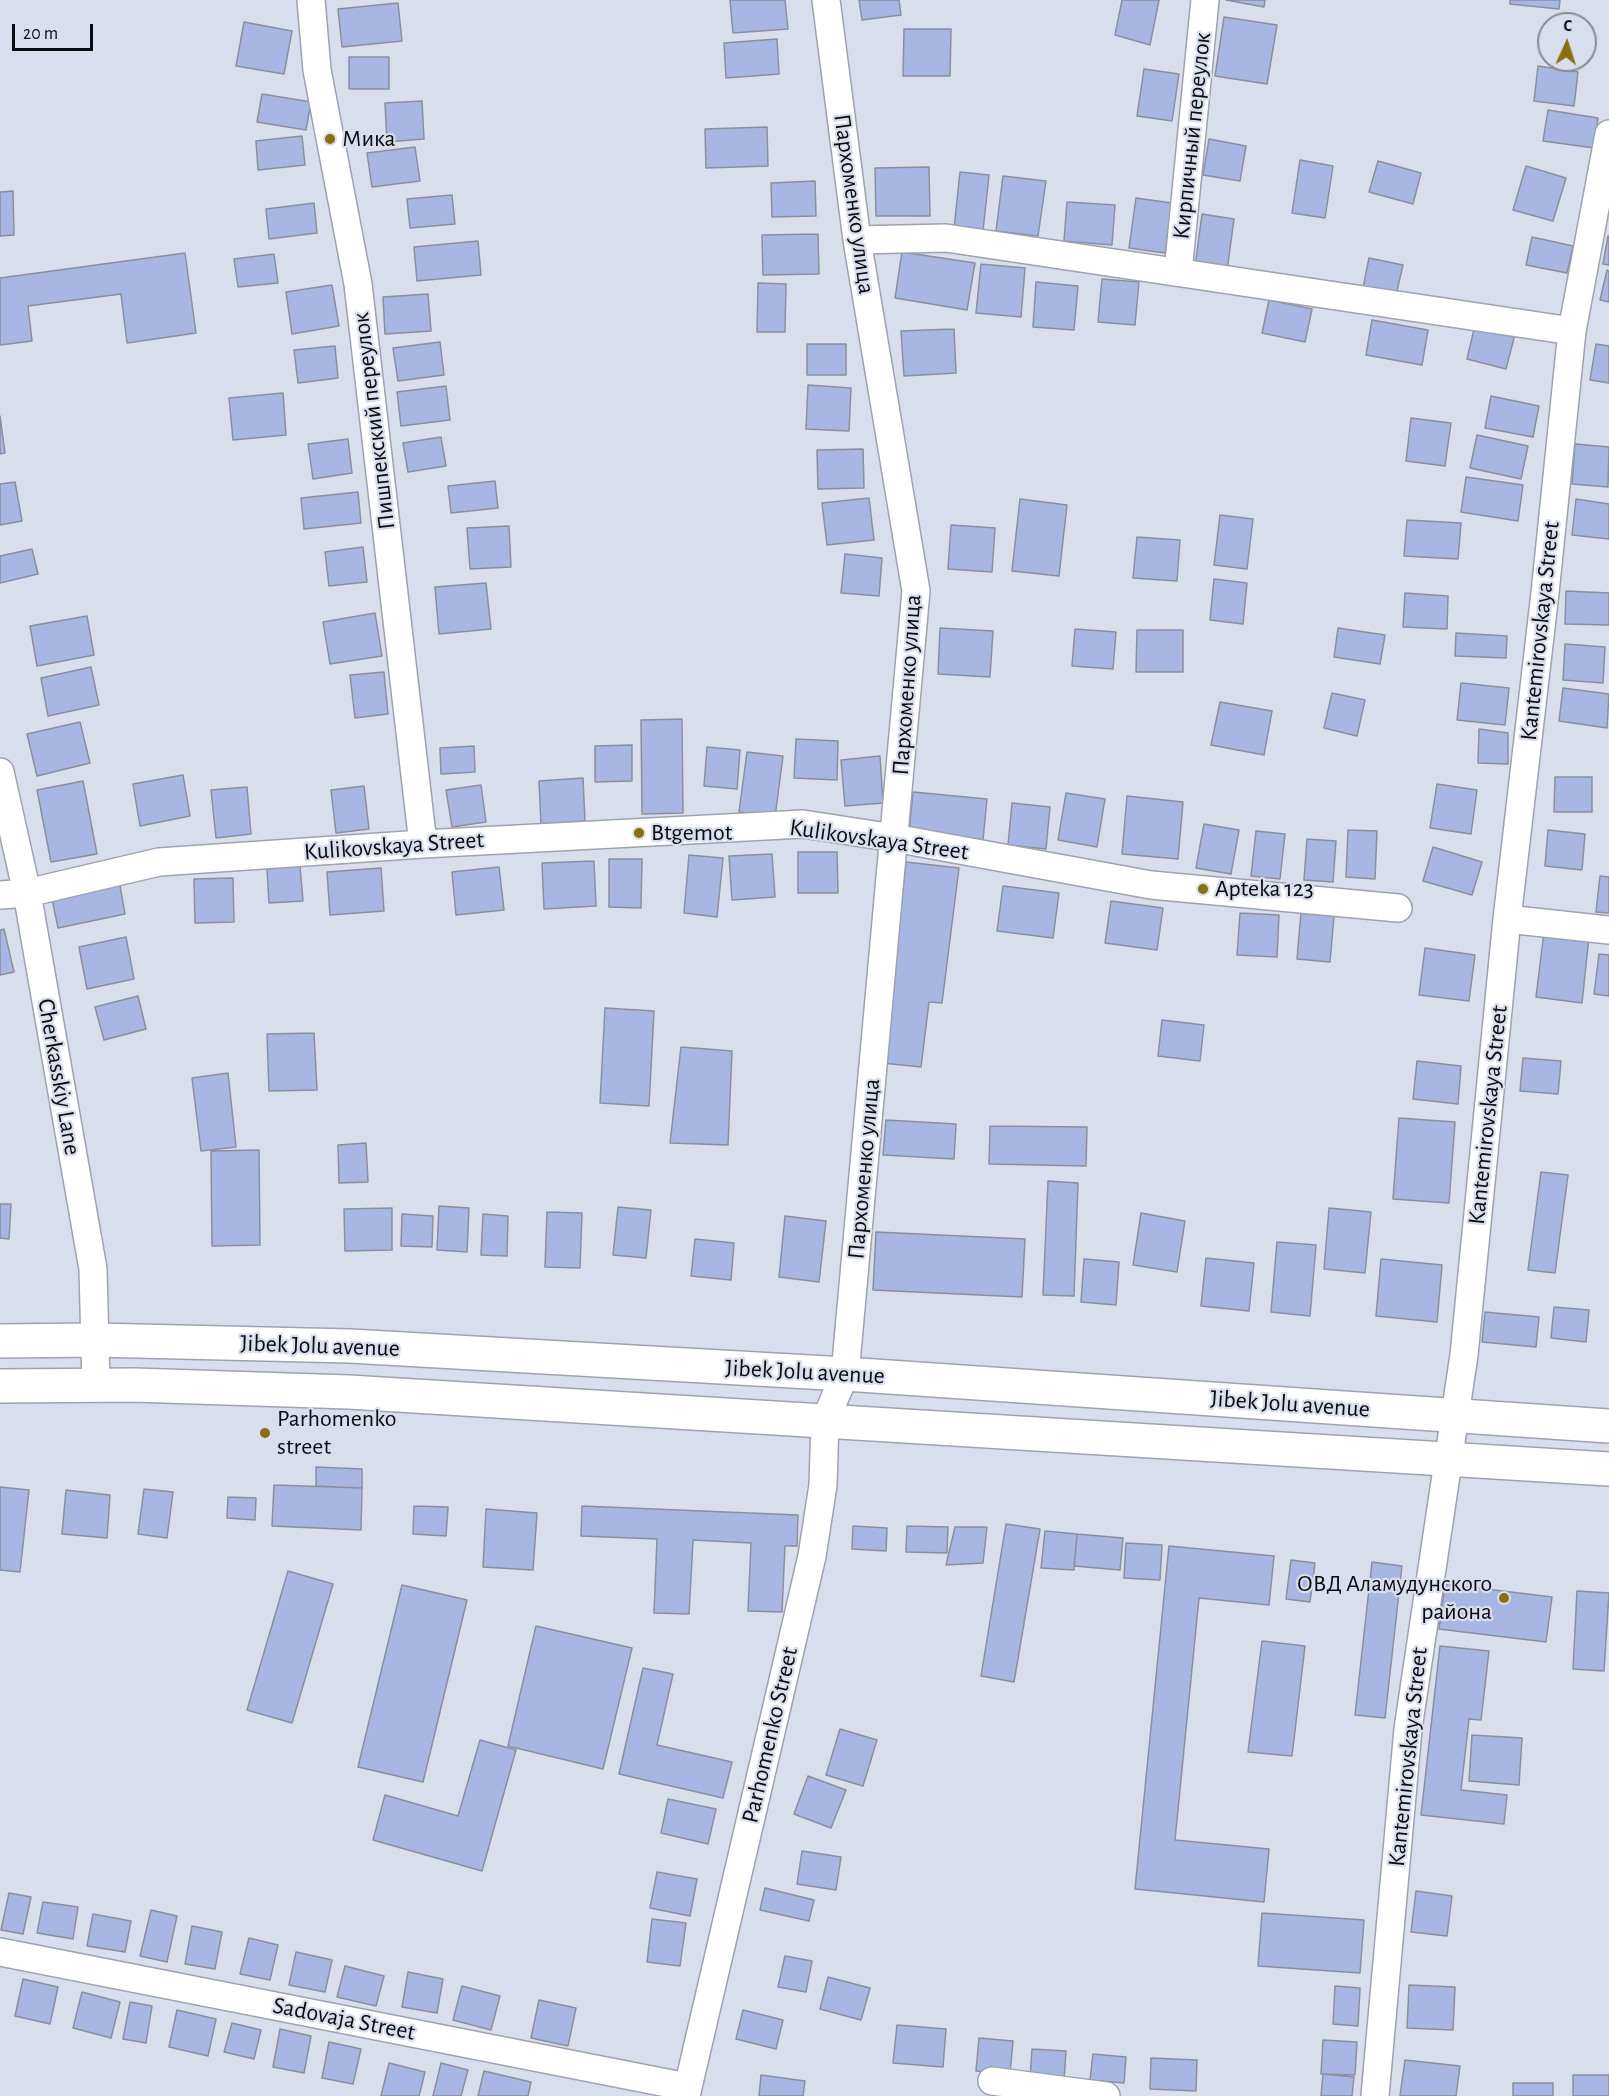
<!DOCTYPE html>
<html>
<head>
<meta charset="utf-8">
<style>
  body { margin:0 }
  #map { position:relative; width:1609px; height:2096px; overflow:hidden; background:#d9deec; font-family:"Alegreya Sans",sans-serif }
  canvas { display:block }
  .north { position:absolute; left:1537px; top:12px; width:60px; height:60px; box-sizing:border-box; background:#d9deec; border:2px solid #868a94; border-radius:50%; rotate:3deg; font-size:16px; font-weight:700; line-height:24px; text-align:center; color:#0a0b10 }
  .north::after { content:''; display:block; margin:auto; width:21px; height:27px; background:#886f0f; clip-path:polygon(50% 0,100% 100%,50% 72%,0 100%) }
  .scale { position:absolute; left:12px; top:24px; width:81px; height:27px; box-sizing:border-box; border:3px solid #0a0b10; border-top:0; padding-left:8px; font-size:18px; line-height:21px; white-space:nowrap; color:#0a0b10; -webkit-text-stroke:4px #d9deec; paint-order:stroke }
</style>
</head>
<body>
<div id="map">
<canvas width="1609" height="2096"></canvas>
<div class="north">С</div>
<div class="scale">20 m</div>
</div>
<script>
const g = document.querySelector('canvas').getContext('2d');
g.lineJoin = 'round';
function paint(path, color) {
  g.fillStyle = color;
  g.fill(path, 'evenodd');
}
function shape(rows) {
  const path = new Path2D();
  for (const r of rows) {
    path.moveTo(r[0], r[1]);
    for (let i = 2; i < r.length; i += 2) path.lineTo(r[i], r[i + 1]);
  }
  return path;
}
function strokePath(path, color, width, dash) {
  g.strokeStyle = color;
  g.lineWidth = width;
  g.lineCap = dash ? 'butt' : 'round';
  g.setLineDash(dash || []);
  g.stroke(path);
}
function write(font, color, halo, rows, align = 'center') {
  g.font = font + ' "Alegreya Sans",sans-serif';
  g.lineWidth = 4.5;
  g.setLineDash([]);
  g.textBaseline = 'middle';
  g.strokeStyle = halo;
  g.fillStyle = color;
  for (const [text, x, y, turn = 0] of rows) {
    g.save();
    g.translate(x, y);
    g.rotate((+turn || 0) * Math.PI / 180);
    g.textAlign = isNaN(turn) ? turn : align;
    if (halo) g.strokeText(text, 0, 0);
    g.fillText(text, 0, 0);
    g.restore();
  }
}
const building = shape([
  [730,0,785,0,788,29,733,33,730,0],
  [859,0,899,0,901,15,862,20,859,0],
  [1122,0,1159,0,1150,45,1115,35,1122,0],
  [1226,0,1265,0,1264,7,1226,0],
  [1510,0,1560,0,1559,9,1510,4,1510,0],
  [398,3,402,41,342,47,338,9,398,3],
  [1224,17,1277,25,1267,84,1215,76,1224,17],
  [244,22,292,31,284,74,236,66,244,22],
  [1585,26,1593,28,1588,56,1585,55,1585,26],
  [904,29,951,29,950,76,903,76,904,29],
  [777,39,779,74,726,78,724,43,777,39],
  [349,57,389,57,389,89,349,89,349,57],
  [1538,66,1578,72,1574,106,1534,101,1538,66],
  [1144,69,1179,74,1172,121,1137,116,1144,69],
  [262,94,311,102,306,130,257,122,262,94],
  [422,101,424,139,387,142,385,103,422,101],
  [1548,110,1598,118,1594,148,1543,141,1548,110],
  [767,127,768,166,706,168,705,129,767,127],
  [302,136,305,165,258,170,256,141,302,136],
  [1209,139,1246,146,1240,181,1203,175,1209,139],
  [415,147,420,181,372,187,367,153,415,147],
  [1300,160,1333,166,1325,218,1292,213,1300,160],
  [1378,161,1421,173,1413,204,1369,192,1378,161],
  [1526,166,1566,178,1553,221,1513,210,1526,166],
  [929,167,930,216,876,216,875,168,929,167],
  [960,172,989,175,983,231,954,228,960,172],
  [1003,176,1046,181,1038,236,996,231,1003,176],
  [815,181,816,216,772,217,771,183,815,181],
  [13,191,14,235,0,236,0,192,13,191],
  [452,195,455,224,410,228,407,199,452,195],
  [1136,198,1172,203,1165,253,1129,248,1136,198],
  [1067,202,1115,205,1112,245,1064,241,1067,202],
  [314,203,317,233,269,239,266,209,314,203],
  [1202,214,1234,219,1227,271,1195,267,1202,214],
  [818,234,819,274,763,275,762,235,818,234],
  [1608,236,1609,236,1609,265,1603,264,1608,236],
  [1532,237,1573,246,1567,273,1526,265,1532,237],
  [478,241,481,275,417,281,414,247,478,241],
  [902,252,975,263,967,310,895,298,902,252],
  [185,253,196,333,127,343,121,294,28,306,32,341,0,345,0,278,185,253],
  [274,254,278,283,238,287,234,259,274,254],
  [1369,258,1403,265,1396,295,1363,288,1369,258],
  [981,264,1025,268,1021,317,976,313,981,264],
  [1607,270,1609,271,1609,302,1600,300,1607,270],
  [1102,279,1139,282,1135,325,1098,322,1102,279],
  [1036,282,1078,286,1074,330,1033,327,1036,282],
  [758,283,786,284,785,332,757,332,758,283],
  [332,285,339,326,292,334,286,292,332,285],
  [428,294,431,331,385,334,383,297,428,294],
  [1269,300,1312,309,1305,342,1262,333,1269,300],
  [1372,320,1428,330,1422,365,1366,355,1372,320],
  [1475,325,1515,334,1506,369,1467,359,1475,325],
  [954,329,956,373,904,376,901,331,954,329],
  [440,342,444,375,398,381,393,348,440,342],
  [807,344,846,344,846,375,807,375,807,344],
  [1596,344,1609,346,1609,383,1590,380,1596,344],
  [335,346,338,378,298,383,294,350,335,346],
  [808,385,851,388,849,431,806,429,808,385],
  [446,386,450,420,401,426,397,392,446,386],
  [283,393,286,435,233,440,229,398,283,393],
  [1491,396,1539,406,1533,437,1485,428,1491,396],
  [0,416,5,453,0,454,0,416],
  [1411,418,1451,423,1445,466,1406,461,1411,418],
  [1477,435,1528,446,1521,479,1470,468,1477,435],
  [441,437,446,466,408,472,403,443,441,437],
  [348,439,352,473,313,479,308,444,348,439],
  [1575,444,1609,447,1608,487,1572,484,1575,444],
  [863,449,864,488,818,489,817,450,863,449],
  [1466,477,1523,485,1518,521,1461,512,1466,477],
  [495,481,498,508,451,513,448,486,495,481],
  [15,482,22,521,0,525,0,484,15,482],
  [358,492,361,523,304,529,301,498,358,492],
  [869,498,874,540,827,545,822,503,869,498],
  [1020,499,1067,505,1059,576,1012,571,1020,499],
  [1576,499,1609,504,1609,539,1572,535,1576,499],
  [1220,515,1253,519,1247,569,1214,565,1220,515],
  [1407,520,1461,523,1458,559,1404,556,1407,520],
  [951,525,995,528,992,572,948,569,951,525],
  [509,526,511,567,470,569,467,528,509,526],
  [1137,537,1180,540,1177,581,1133,578,1137,537],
  [363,547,367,582,329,586,325,552,363,547],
  [32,549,38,574,0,583,0,556,32,549],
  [845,554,882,558,879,596,841,593,845,554],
  [1214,579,1247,583,1243,624,1210,620,1214,579],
  [486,583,491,629,439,634,435,587,486,583],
  [1566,591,1609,593,1609,625,1565,624,1566,591],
  [1405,593,1448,596,1447,629,1403,627,1405,593],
  [375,613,382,656,330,664,323,622,375,613],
  [87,616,94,655,37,666,30,626,87,616],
  [940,628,993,631,990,677,938,674,940,628],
  [1338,628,1385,635,1380,664,1334,657,1338,628],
  [1075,629,1116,632,1113,669,1072,666,1075,629],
  [1137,630,1183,630,1183,672,1136,672,1137,630],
  [1456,633,1507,636,1506,658,1455,656,1456,633],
  [1565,644,1605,647,1603,683,1563,680,1565,644],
  [91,667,99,705,48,716,41,678,91,667],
  [384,672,388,714,355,718,350,675,384,672],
  [1461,683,1509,688,1505,725,1457,720,1461,683],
  [1563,688,1609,694,1607,728,1559,721,1563,688],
  [1332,693,1365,700,1357,736,1324,728,1332,693],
  [1220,702,1272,711,1264,755,1211,745,1220,702],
  [682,719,683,813,642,814,641,720,682,719],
  [80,722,90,763,37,776,27,734,80,722],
  [1479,729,1508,733,1508,764,1478,763,1479,729],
  [796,739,838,741,837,780,794,778,796,739],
  [632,745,632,781,595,782,595,746,632,745],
  [474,746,475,772,441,774,440,748,474,746],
  [707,747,740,750,737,789,704,786,707,747],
  [747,752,783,756,775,817,739,812,747,752],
  [880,756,883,803,845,806,841,760,880,756],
  [183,775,190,816,140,826,133,784,183,775],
  [1555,777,1592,777,1592,812,1554,812,1555,777],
  [583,778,585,821,541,824,539,781,583,778],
  [83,781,97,854,51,862,37,790,83,781],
  [1437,784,1477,790,1471,834,1430,828,1437,784],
  [481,785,486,822,452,827,446,790,481,785],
  [364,786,369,829,336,833,331,790,364,786],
  [247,787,251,834,216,838,211,790,247,787],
  [913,792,987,799,983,840,909,833,913,792],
  [1066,793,1105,799,1097,847,1058,840,1066,793],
  [1127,796,1183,802,1178,859,1122,854,1127,796],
  [1012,803,1050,807,1046,849,1008,845,1012,803],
  [1204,824,1239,830,1231,874,1196,868,1204,824],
  [1348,830,1377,831,1375,879,1346,877,1348,830],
  [1548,830,1585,834,1582,870,1545,866,1548,830],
  [1256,831,1285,834,1280,879,1251,876,1256,831],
  [1307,839,1336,841,1333,882,1304,880,1307,839],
  [1433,847,1482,862,1472,895,1423,881,1433,847],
  [798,852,837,852,838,893,798,893,798,852],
  [772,854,775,897,732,900,729,856,772,854],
  [689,855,723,858,717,917,684,913,689,855],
  [609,859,642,859,641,908,609,907,609,859],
  [594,861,596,906,544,909,542,863,594,861],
  [906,862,959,868,942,1003,929,1002,921,1067,882,1063,906,862],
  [300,866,303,901,269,903,267,869,300,866],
  [499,867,504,910,456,915,452,872,499,867],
  [381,868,384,911,330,915,327,872,381,868],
  [1600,876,1609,877,1609,913,1596,912,1600,876],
  [233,878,234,922,195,923,194,879,233,878],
  [119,880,125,914,58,928,51,894,119,880],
  [1003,886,1059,893,1053,938,997,931,1003,886],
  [1111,901,1163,908,1157,950,1105,943,1111,901],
  [1240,913,1279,915,1277,957,1237,955,1240,913],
  [1301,913,1334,916,1330,962,1297,959,1301,913],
  [4,929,14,972,0,975,0,930,4,929],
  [1544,932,1589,937,1582,1003,1536,997,1544,932],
  [126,937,134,979,87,989,79,947,126,937],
  [1425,948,1475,955,1469,1001,1419,995,1425,948],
  [1599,954,1609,955,1609,996,1594,994,1599,954],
  [138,996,146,1029,104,1040,95,1007,138,996],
  [605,1008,654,1011,649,1106,600,1103,605,1008],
  [1162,1020,1204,1025,1200,1061,1158,1056,1162,1020],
  [314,1033,317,1090,269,1091,267,1034,314,1033],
  [681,1047,732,1051,728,1145,670,1143,681,1047],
  [1523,1058,1561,1061,1558,1094,1520,1091,1523,1058],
  [1417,1061,1461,1066,1458,1104,1413,1099,1417,1061],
  [228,1073,236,1147,201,1151,192,1078,228,1073],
  [1399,1118,1455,1122,1449,1203,1393,1199,1399,1118],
  [886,1120,956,1124,954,1159,883,1155,886,1120],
  [990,1126,1087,1127,1086,1166,989,1164,990,1126],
  [366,1143,368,1182,339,1183,338,1145,366,1143],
  [259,1150,260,1245,212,1246,211,1151,259,1150],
  [1541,1172,1568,1175,1555,1273,1528,1270,1541,1172],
  [1048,1181,1078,1183,1074,1296,1043,1295,1048,1181],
  [0,1204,11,1204,9,1239,0,1238,0,1204],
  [439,1206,469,1208,467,1252,437,1250,439,1206],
  [618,1207,651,1210,646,1258,613,1255,618,1207],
  [392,1208,392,1250,345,1251,344,1209,392,1208],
  [1329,1208,1371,1212,1365,1273,1324,1269,1329,1208],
  [547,1212,582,1213,580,1268,545,1267,547,1212],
  [1141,1213,1185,1221,1177,1272,1133,1265,1141,1213],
  [402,1214,433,1216,432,1247,401,1246,402,1214],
  [483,1214,508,1216,507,1256,481,1255,483,1214],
  [785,1216,826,1221,819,1282,779,1277,785,1216],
  [876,1232,1025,1239,1022,1297,873,1290,876,1232],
  [695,1239,734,1243,731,1280,691,1276,695,1239],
  [1277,1242,1316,1245,1310,1316,1271,1312,1277,1242],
  [1206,1258,1254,1263,1249,1311,1201,1306,1206,1258],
  [1084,1259,1119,1262,1116,1305,1081,1302,1084,1259],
  [1381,1259,1442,1265,1437,1322,1376,1316,1381,1259],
  [1554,1307,1589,1310,1586,1342,1551,1338,1554,1307],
  [1485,1312,1539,1317,1536,1347,1482,1342,1485,1312],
  [316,1467,362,1469,362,1488,316,1486,316,1467],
  [274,1485,362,1488,361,1530,272,1526,274,1485],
  [0,1487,29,1490,20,1572,0,1570,0,1487],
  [144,1489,173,1492,167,1538,138,1534,144,1489],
  [66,1490,110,1495,107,1538,62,1534,66,1490],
  [228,1497,256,1498,255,1520,227,1518,228,1497],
  [414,1506,448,1507,446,1536,413,1534,414,1506],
  [582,1506,798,1515,797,1546,785,1546,782,1612,748,1611,751,1543,693,1540,689,1614,654,1613,657,1539,581,1536,582,1506],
  [486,1509,537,1513,533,1570,483,1567,486,1509],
  [1006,1524,1040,1529,1014,1682,981,1676,1006,1524],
  [853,1526,887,1528,886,1551,852,1549,853,1526],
  [907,1526,948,1527,947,1553,906,1552,907,1526],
  [955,1527,987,1527,983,1563,946,1565,955,1527],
  [1045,1531,1077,1534,1074,1570,1041,1568,1045,1531],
  [1077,1534,1123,1538,1120,1570,1074,1566,1077,1534],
  [1126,1543,1162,1545,1160,1580,1124,1578,1126,1543],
  [1169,1546,1274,1556,1269,1605,1199,1598,1175,1840,1269,1849,1264,1902,1135,1889,1169,1546],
  [1291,1560,1315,1563,1310,1602,1286,1599,1291,1560],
  [1372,1562,1402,1566,1385,1718,1355,1715,1372,1562],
  [288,1571,333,1584,292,1723,247,1710,288,1571],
  [1445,1584,1552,1597,1546,1642,1439,1629,1445,1584],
  [402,1585,467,1600,423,1782,358,1767,402,1585],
  [1577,1591,1609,1593,1604,1671,1573,1669,1577,1591],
  [536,1626,632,1648,603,1769,508,1746,536,1626],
  [1262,1641,1305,1646,1292,1756,1248,1752,1262,1641],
  [1440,1646,1489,1651,1481,1720,1469,1719,1461,1790,1507,1795,1504,1824,1421,1815,1440,1646],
  [643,1668,673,1674,657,1745,732,1762,723,1798,619,1774,643,1668],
  [840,1729,877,1740,863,1786,826,1775,840,1729],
  [1472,1735,1522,1738,1519,1785,1469,1781,1472,1735],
  [480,1740,516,1750,482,1871,373,1840,385,1795,458,1816,480,1740],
  [808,1776,846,1790,831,1828,794,1814,808,1776],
  [668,1799,716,1809,708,1844,661,1833,668,1799],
  [802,1851,841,1857,836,1890,797,1884,802,1851],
  [657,1872,697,1879,690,1916,650,1908,657,1872],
  [765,1888,814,1900,809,1921,760,1910,765,1888],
  [1416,1891,1452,1896,1447,1936,1411,1932,1416,1891],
  [9,1893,31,1897,23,1934,1,1930,9,1893],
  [43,1902,78,1907,73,1939,37,1933,43,1902],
  [151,1910,177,1916,167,1962,140,1956,151,1910],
  [1262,1913,1364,1920,1360,1973,1258,1966,1262,1913],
  [93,1914,131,1921,125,1952,87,1946,93,1914],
  [652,1919,686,1923,680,1966,647,1962,652,1919],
  [192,1926,222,1932,215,1969,185,1964,192,1926],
  [249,1938,278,1945,270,1980,240,1974,249,1938],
  [296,1952,332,1960,325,1992,289,1985,296,1952],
  [785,1956,812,1961,806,1992,778,1987,785,1956],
  [345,1966,384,1976,376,2006,337,1997,345,1966],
  [408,1972,443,1979,437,2013,402,2007,408,1972],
  [828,1977,870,1988,861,2020,820,2009,828,1977],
  [23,1979,58,1987,50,2024,15,2016,23,1979],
  [1409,1985,1455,1987,1453,2030,1407,2028,1409,1985],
  [462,1986,500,1996,491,2030,453,2020,462,1986],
  [1335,1986,1360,1988,1358,2026,1333,2024,1335,1986],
  [82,1992,120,2002,111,2038,73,2028,82,1992],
  [539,2000,576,2008,568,2046,531,2038,539,2000],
  [130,2002,152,2006,146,2043,123,2039,130,2002],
  [177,2010,216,2019,208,2056,169,2047,177,2010],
  [743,2010,783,2020,776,2049,736,2039,743,2010],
  [232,2023,261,2030,254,2059,224,2052,232,2023],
  [897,2025,946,2029,943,2067,893,2063,897,2025],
  [280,2029,311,2036,304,2073,273,2067,280,2029],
  [979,2038,1013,2041,1010,2074,976,2071,979,2038],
  [1323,2040,1357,2042,1355,2075,1321,2074,1323,2040],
  [329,2042,361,2049,353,2084,322,2078,329,2042],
  [1032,2049,1066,2051,1064,2080,1030,2078,1032,2049],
  [1093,2054,1126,2057,1124,2083,1090,2080,1093,2054],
  [1151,2058,1197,2060,1196,2091,1150,2089,1151,2058],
  [1405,2060,1460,2066,1456,2096,1400,2096,1405,2060],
  [389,2063,425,2072,419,2096,381,2096,389,2063],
  [441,2063,468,2070,461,2096,433,2096,441,2063],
  [484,2071,531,2082,528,2096,478,2096,484,2071],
  [1323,2074,1354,2077,1352,2096,1321,2096,1323,2074],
  [761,2075,805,2081,803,2096,759,2096,761,2075],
  [1573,2075,1609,2075,1609,2096,1573,2096,1573,2075],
  [1513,2083,1553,2083,1553,2096,1513,2096,1513,2083]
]);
paint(building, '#a8b6e3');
strokePath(building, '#8b8f9d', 1.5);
const minor = shape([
  [311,0,317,70,358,284,423,844],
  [857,240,946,238,1572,331],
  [1178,272,1205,0],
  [0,772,27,893,93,1269,96,1385],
  [0,895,27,893,159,862,423,844,803,824,894,838,1151,885,1398,908],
  [1507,919,1609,930],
  [0,1952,687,2087],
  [992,2081,1106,2096],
  [686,2096,812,1556,823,1485,825,1421,845,1374,916,591,857,240,826,0],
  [1375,2096,1408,1729,1464,1355,1507,919,1545,593,1572,331,1609,134]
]);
const primary = shape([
  [0,1341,95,1340,350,1346,845,1374,1609,1426],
  [0,1386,134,1385,349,1392,1609,1469]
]);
strokePath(minor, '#9ea2b0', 30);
strokePath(primary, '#9ea2b0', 36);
strokePath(minor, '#fff', 27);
strokePath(primary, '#fff', 33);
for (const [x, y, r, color] of [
  [330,139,6,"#886f0f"],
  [639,833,6,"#886f0f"],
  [1203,889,6,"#886f0f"],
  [265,1433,6,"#886f0f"],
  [1504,1598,6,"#886f0f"]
]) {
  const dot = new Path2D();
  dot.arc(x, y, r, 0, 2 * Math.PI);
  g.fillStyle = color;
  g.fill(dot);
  strokePath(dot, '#d9deec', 2);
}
write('24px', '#0a0b10', '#d9deec', [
  ["Кирпичный переулок",1192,136,-84],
  ["Пархоменко улица",854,204,82],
  ["Пишпекский переулок",374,421,-97],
  ["Kantemirovskaya Street",1540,631,-84],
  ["Пархоменко улица",907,685,-86],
  ["Kulikovskaya Street",879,840,8],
  ["Kulikovskaya Street",394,846,-4],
  ["Cherkasskiy Lane",59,1077,80],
  ["Kantemirovskaya Street",1488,1115,-84],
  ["Пархоменко улица",864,1169,-85],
  ["Jibek Jolu avenue",320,1346,2],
  ["Jibek Jolu avenue",805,1372,3],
  ["Jibek Jolu avenue",1290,1404,4],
  ["Parhomenko Street",770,1735,-77],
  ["Kantemirovskaya Street",1408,1757,-84],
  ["Sadovaja Street",344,2019,11]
]);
write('24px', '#0a0b10', '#d9deec', [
  ["Мика",342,139],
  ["Btgemot",651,833],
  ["Apteka 123",1215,889],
  ["Parhomenko",277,1419],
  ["street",277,1447],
  ["ОВД Аламудунского",1492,1584,"right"],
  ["района",1492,1612,"right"]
], 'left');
</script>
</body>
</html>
